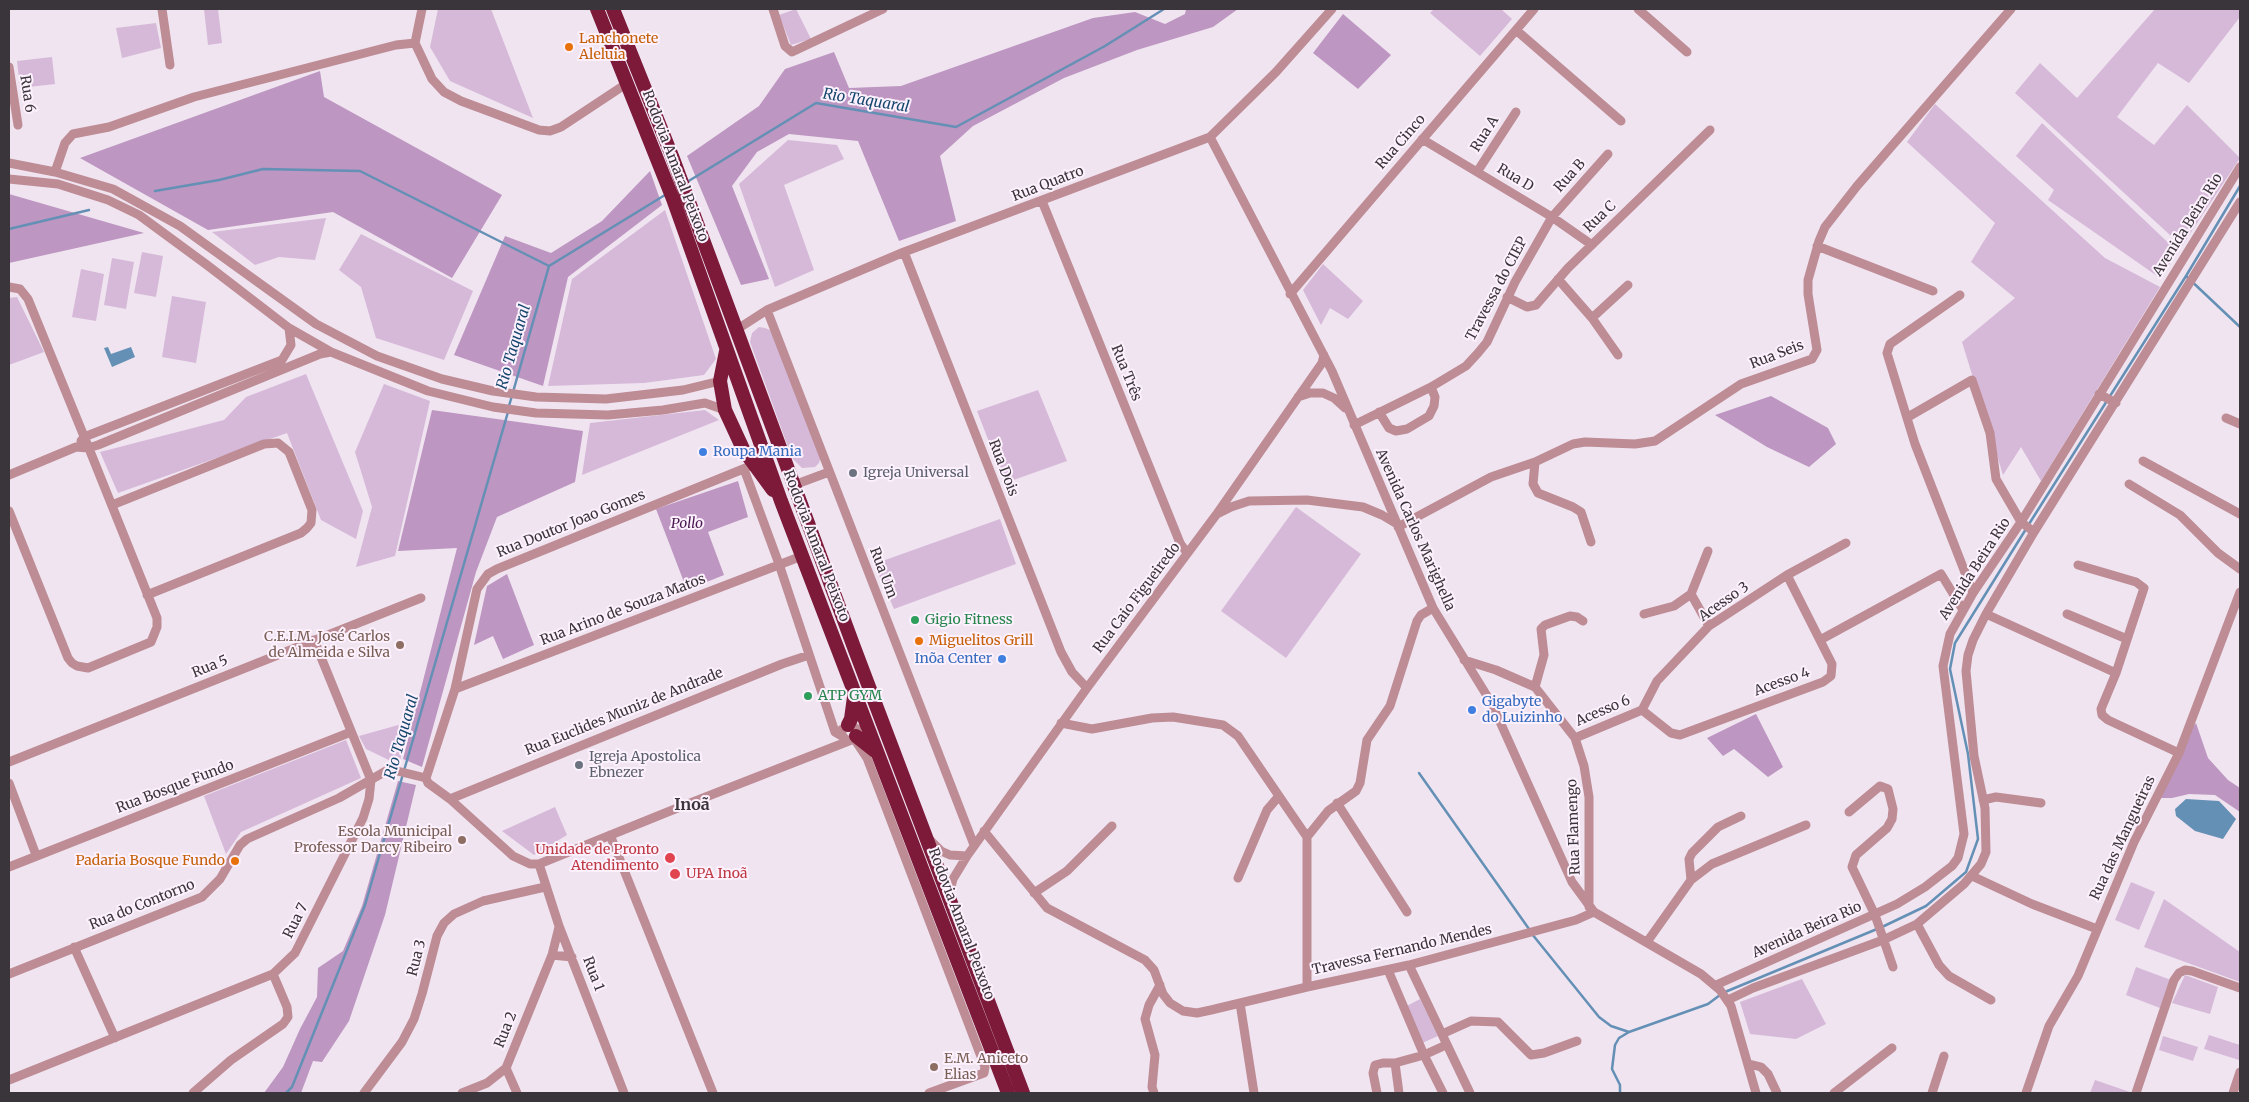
<!DOCTYPE html>
<html>
<head>
<meta charset="utf-8">
<style>
  body { margin:0 }
  #map { position:relative; width:2249px; height:1102px; overflow:hidden; background:#f0e4f1; font-family:Merriweather,serif }
  canvas { display:block }
  .frame { position:absolute; inset:0; border:10px solid #3a353a; pointer-events:none }
</style>
</head>
<body>
<div id="map">
<canvas width="2249" height="1102"></canvas>
<div class="frame"></div>
</div>
<script>
const g = document.querySelector('canvas').getContext('2d');
g.lineJoin = 'round';
function paint(path, color) {
  g.fillStyle = color;
  g.fill(path, 'evenodd');
}
function shape(rows) {
  const path = new Path2D();
  for (const r of rows) {
    path.moveTo(r[0], r[1]);
    for (let i = 2; i < r.length; i += 2) path.lineTo(r[i], r[i + 1]);
  }
  return path;
}
function strokePath(path, color, width, dash) {
  g.strokeStyle = color;
  g.lineWidth = width;
  g.lineCap = dash ? 'butt' : 'round';
  g.setLineDash(dash || []);
  g.stroke(path);
}
function write(font, color, halo, rows, align = 'center') {
  g.font = font + ' Merriweather,serif';
  g.lineWidth = 4;
  g.setLineDash([]);
  g.textBaseline = 'middle';
  g.strokeStyle = halo;
  g.fillStyle = color;
  for (const [text, x, y, turn = 0] of rows) {
    g.save();
    g.translate(x, y);
    g.rotate((+turn || 0) * Math.PI / 180);
    g.textAlign = isNaN(turn) ? turn : align;
    if (halo) g.strokeText(text, 0, 0);
    g.fillText(text, 0, 0);
    g.restore();
  }
}
paint(shape([
  [204,9,218,9,222,43,208,45],
  [438,9,491,9,533,118,450,81,430,47],
  [796,9,811,39,791,45,779,15],
  [1434,9,1501,9,1512,19,1480,56,1430,13],
  [2155,9,2240,9,2240,17,2189,83,2158,63,2117,117,2154,145,2187,105,2240,158,2182,246,2015,93,2040,63,2077,98],
  [156,23,161,48,122,58,116,28],
  [52,57,55,84,20,88,17,61],
  [1935,104,2105,258,2160,287,2041,481,2021,447,2003,475,1962,342,2015,298,1971,262,1995,223,1907,142],
  [2042,123,2178,252,2160,278,2048,200,2054,190,2016,156],
  [788,140,837,145,844,159,784,185,814,270,775,287,739,184],
  [665,210,716,359,704,375,644,383,548,386,572,279],
  [326,218,315,260,279,257,255,265,212,232],
  [361,234,473,291,444,360,376,338,361,287,339,270],
  [142,252,163,256,156,297,134,293],
  [112,258,134,262,126,309,104,305],
  [1323,264,1363,301,1348,319,1330,308,1321,325,1303,290],
  [81,269,104,274,96,321,72,317],
  [172,296,206,302,196,363,162,357],
  [17,297,44,352,9,365,9,298],
  [759,327,765,328,775,332,822,453,819,463,815,467,802,468,792,458,750,342,752,333],
  [306,374,363,511,356,539,321,520,287,433,118,493,100,452,224,420,246,397],
  [384,384,430,401,395,556,356,567,372,507,355,452],
  [1038,390,1067,461,1005,483,977,411],
  [705,410,719,420,582,475,590,423],
  [1296,507,1361,554,1286,658,1221,611],
  [1000,519,1016,564,894,609,874,564],
  [409,722,399,765,366,749,359,736],
  [346,740,361,778,241,832,226,854,204,796],
  [555,807,567,835,534,855,502,831],
  [2131,882,2155,892,2139,930,2115,920],
  [2164,899,2240,952,2240,982,2144,947],
  [2136,967,2171,980,2160,1008,2126,995],
  [2185,975,2218,987,2210,1014,2172,1003],
  [1802,979,1826,1024,1796,1039,1750,1034,1740,1002],
  [1420,999,1438,1036,1420,1044,1403,1008],
  [2209,1035,2240,1045,2239,1060,2204,1049],
  [2163,1036,2198,1047,2193,1061,2159,1050],
  [2095,1080,2130,1092,2129,1093,2090,1093]
]), '#d6b9d8');
paint(shape([
  [1186,9,1238,9,1213,27,1137,50,1064,78,973,126,940,156,956,221,899,241,858,141,789,134,757,152,732,186,769,279,741,285,687,156,759,106,785,69,834,52,849,88,901,86,1093,18,1135,12,1165,24,1185,14],
  [1343,14,1391,55,1358,89,1313,53],
  [320,71,324,97,502,195,452,278,333,212,208,230,80,158],
  [650,171,662,205,568,277,543,386,454,355,505,236,551,253,602,221],
  [9,194,144,233,9,263],
  [1771,396,1828,428,1836,444,1809,467,1767,447,1715,415],
  [432,410,583,431,575,482,497,517,476,572,422,767,403,759,457,548,398,551],
  [738,481,748,517,708,532,724,575,687,590,656,509],
  [507,574,534,645,503,659,493,636,474,645,487,586],
  [1756,714,1783,767,1768,777,1734,749,1723,756,1707,738],
  [2196,723,2208,758,2228,780,2240,788,2240,812,2215,795,2189,794,2172,798,2155,798,2183,738],
  [398,781,416,785,385,915,349,1021,322,1062,313,1061,301,1093,264,1093,283,1067,300,1029,317,997,318,968,343,951,362,906]
]), '#bd96c1');
paint(shape([
  [108,347,111,354,131,347,135,357,112,367,104,348],
  [2186,799,2219,801,2236,819,2223,839,2195,831,2176,816,2175,809]
]), '#6490b5');
strokePath(shape([
  [687,182,816,103,956,127,1105,46,1164,9],
  [2240,186,2186,276,2240,327],
  [155,191,219,180,263,169,360,171,549,266],
  [9,229,89,210],
  [509,406,549,266,665,195],
  [2029,524,2186,276],
  [1419,773,1529,929],
  [1882,927,1926,906,1966,872,1978,839,1968,754,1950,669,1955,643,2026,529],
  [1532,934,1599,1017,1611,1026,1629,1032],
  [1725,992,1877,929],
  [286,1093,292,1087,365,905,508,412],
  [1620,1093,1620,1085,1612,1069,1615,1045,1619,1038,1629,1032,1708,1004,1720,995]
]), '#6490b5', 2.5);
strokePath(shape([
  [162,9,170,65],
  [422,9,415,43,432,79,444,92,461,101,539,130,550,131,561,127,626,84],
  [773,9,785,46,792,52,883,9],
  [1638,9,1687,52],
  [1516,30,1621,121],
  [9,67,18,125],
  [1210,137,1332,371,1433,608,1492,704,1572,882,1594,912,1701,974,1720,990,1731,1006,1756,1093],
  [1422,139,1552,217,1592,245],
  [9,163,55,172,113,189,180,226,316,324,377,356,442,379,493,391,536,397,606,399,683,390,720,381],
  [55,172,65,143,73,134,109,127,194,97,396,45,415,43],
  [1477,172,1516,112],
  [9,179,58,184,108,200,139,215,207,265,289,328,331,352,428,391,493,407,536,413,608,415,663,410,705,403,725,410],
  [1042,201,1180,543,1187,553],
  [1817,246,1933,291],
  [904,252,1061,652,1072,672,1087,688],
  [1558,279,1592,318,1618,355],
  [9,287,20,289,28,299,92,456,157,618,157,627,151,642,88,668,77,666,72,663,68,658,9,511],
  [1290,294,1534,9],
  [1960,295,1890,344,1887,353,1915,444,1973,593],
  [1507,297,1527,307,1536,305,1568,268,1710,130],
  [767,310,974,845],
  [1592,318,1628,285],
  [736,330,767,310,904,252,1210,137,1276,72,1332,9],
  [2099,394,2116,403],
  [1298,397,1310,393,1323,393,1334,398,1345,408],
  [1379,412,1389,428,1396,431,1407,429,1429,416,1434,406,1435,397,1431,387],
  [1908,417,1972,380,1990,433,1996,479,2021,522,2034,532],
  [2226,418,2240,424],
  [1354,425,1431,387,1466,366,1478,353,1487,342,1515,282,1552,217,1608,154],
  [81,441,84,437,282,360,291,345,289,328],
  [2143,461,2240,514],
  [1535,462,1533,484,1538,493,1573,507,1581,512,1591,542],
  [744,469,779,564,835,732,842,736],
  [9,475,76,447,88,448,98,445,320,354,331,352],
  [2129,484,2180,515,2218,553,2240,569],
  [794,485,829,472],
  [112,505,264,444,278,443,289,452,312,510,311,523,307,528,301,533,147,595],
  [1217,514,1231,507,1249,501,1307,500,1363,507,1382,515,1397,524],
  [1398,527,1491,477,1535,462,1573,444,1585,442,1635,444,1655,441,1741,384,1812,359,1817,350,1808,294,1808,280,1819,241,1825,227,1857,186,2011,9],
  [2078,565,2136,582,2144,588,2116,673,2101,709,2102,715,2108,720,2179,753],
  [1691,594,1709,626],
  [1644,614,1674,606,1691,594,1708,551],
  [1986,614,2116,673],
  [2067,614,2127,639],
  [1820,640,1941,574,1963,610],
  [1464,660,1496,670,1535,687,1575,738,1584,766,1589,797,1589,907],
  [1535,687,1544,655,1541,629,1545,625,1570,616,1577,617,1583,621],
  [455,689,802,556],
  [1642,710,1671,733,1680,735,1823,682,1831,676,1832,664,1787,575],
  [1642,710,1657,681,1709,626,1787,575,1846,543],
  [1061,723,1092,729,1152,718,1173,717,1223,725,1238,736,1307,837,1307,987],
  [1575,738,1642,710],
  [855,740,867,758,985,1067,984,1073,929,1093],
  [9,762,421,598],
  [426,778,428,783,450,799,513,856,530,864,539,864,675,809,854,739,857,729,851,725,842,729,842,736,847,740],
  [426,778,455,689,477,589,488,574,497,569,753,465],
  [9,783,36,855],
  [450,799,782,664,809,655],
  [1983,800,1996,797,2041,803],
  [1337,803,1407,912],
  [1849,812,1880,786,1888,789,1893,809,1892,819,1887,828,1856,855,1852,867,1875,915,1893,967],
  [984,831,1047,908,1145,960,1154,970,1163,994,1170,1003,1183,1011,1197,1013,1211,1010,1307,987,1409,965,1576,920,1594,912],
  [610,835,713,1093],
  [1307,837,1328,811,1356,791,1360,783,1367,740,1390,706,1417,621,1421,615,1433,608],
  [930,840,941,851,950,855,967,856],
  [539,864,559,926,624,1093],
  [9,867,351,732],
  [1972,876,2032,904,2097,929],
  [1238,878,1267,810,1279,796],
  [1691,880,1689,859,1692,853,1718,827,1741,816],
  [1034,893,1067,871,1112,826],
  [949,895,953,879,967,856,1087,688,1216,515,1322,363,1324,355],
  [1917,924,1939,965,1949,976,1991,1000],
  [1647,942,1691,880,1712,864,1806,825],
  [74,947,115,1038],
  [552,955,572,957],
  [1409,965,1470,1093],
  [1388,970,1424,1055,1443,1093],
  [9,974,202,897,220,879,240,845,247,839,339,798,386,771,393,770,426,778],
  [1716,985,1897,904,1925,887,1952,866,1958,858,1964,834,1943,666,1950,634,1973,593,2021,522,2240,167],
  [1728,1000,1753,988,1883,940,1917,924,1964,884,1981,864,1986,852,1985,808,1974,756,1966,671,1968,655,1973,640,1986,614,2034,532,2240,202],
  [1240,1003,1254,1093],
  [1442,1034,1471,1021,1498,1022,1531,1055,1544,1053,1577,1041],
  [1395,1063,1399,1093],
  [1749,1064,1761,1067,1768,1074,1777,1093],
  [506,1068,517,1093],
  [9,1080,273,974,295,953,363,818,369,799,371,780,314,640],
  [193,1093,231,1060,283,1024,288,1017,287,1007,273,974],
  [364,1093,402,1042,414,1019,422,994,437,936,444,923,454,914,483,901,545,887],
  [462,1093,487,1083,506,1068,552,955,559,927],
  [1154,1093,1152,1087,1155,1055,1145,1019,1149,1005,1160,985],
  [1377,1093,1373,1073,1375,1065,1383,1063,1395,1063,1424,1055,1446,1045],
  [1834,1093,1892,1048],
  [1932,1093,1944,1056],
  [2026,1093,2049,1026,2078,976,2134,842,2179,753,2240,592],
  [2136,1093,2174,980,2179,973,2185,970,2192,971,2240,988],
  [2233,1093,2240,1072]
]), '#bd8c95', 9);
strokePath(shape([
  [597,9,673,199,781,501,1008,1093],
  [613,9,672,156,855,650,1023,1093],
  [726,351,720,381,725,410,743,449,773,490],
  [848,725,851,719,854,697],
  [856,736,875,751]
]), '#7d1a3a', 14);
for (const [x, y, r, color] of [
  [569,47,5,"#e8710a"],
  [703,452,5,"#3f7fe0"],
  [853,473,5,"#6b7280"],
  [915,620,5,"#2e9e5b"],
  [919,641,5,"#e8710a"],
  [400,645,5,"#8d6e63"],
  [1002,659,5,"#3f7fe0"],
  [808,696,5,"#2e9e5b"],
  [1472,710,5,"#3f7fe0"],
  [579,765,5,"#6b7280"],
  [462,840,5,"#8d6e63"],
  [670,858,6,"#e0444e"],
  [235,861,5,"#e8710a"],
  [675,874,6,"#e0444e"],
  [934,1067,5,"#8d6e63"]
]) {
  const dot = new Path2D();
  dot.arc(x, y, r, 0, 2 * Math.PI);
  g.fillStyle = color;
  g.fill(dot);
  strokePath(dot, '#fdf1fe', 2);
}
write('14px', '#c56008', '#fdf1fe', [
  ["Lanchonete",579,39],
  ["Aleluia",579,55],
  ["Miguelitos Grill",929,641],
  ["Padaria Bosque Fundo",225,861,"right"]
], 'left');
write('14px', '#3a353a', '#fdf1fe', [
  ["Rua 6",27,94,81],
  ["Rua A",1485,134,-58],
  ["Rua Cinco",1401,142,-49],
  ["Rodovia Amaral Peixoto",675,166,69],
  ["Rua B",1570,176,-48],
  ["Rua D",1515,178,31],
  ["Rua Quatro",1048,184,-21],
  ["Rua C",1600,217,-44],
  ["Avenida Beira Rio",2188,225,-58],
  ["Travessa do CIEP",1497,289,-62],
  ["Rua Seis",1777,355,-21],
  ["Rua Três",1126,373,68],
  ["Rua Dois",1003,468,69],
  ["Rua Doutor Joao Gomes",571,524,-22],
  ["Avenida Carlos Marighella",1415,530,66],
  ["Rodovia Amaral Peixoto",816,546,69],
  ["Avenida Beira Rio",1975,569,-57],
  ["Rua Um",883,573,69],
  ["Rua Caio Figueiredo",1137,598,-53],
  ["Acesso 3",1724,602,-35],
  ["Rua Arino de Souza Matos",623,610,-21],
  ["Rua 5",210,667,-22],
  ["Acesso 4",1782,682,-20],
  ["Acesso 6",1603,711,-23],
  ["Rua Euclides Muniz de Andrade",624,712,-22],
  ["Rua Bosque Fundo",175,787,-21],
  ["Rua Flamengo",1574,827,-92],
  ["Rua das Mangueiras",2123,838,-65],
  ["Rua do Contorno",142,905,-22],
  ["Rua 7",296,921,-63],
  ["Rodovia Amaral Peixoto",961,924,69],
  ["Avenida Beira Rio",1807,930,-24],
  ["Travessa Fernando Mendes",1402,950,-13],
  ["Rua 3",417,958,-76],
  ["Rua 1",593,974,69],
  ["Rua 2",506,1030,-68]
]);
write('14px', '#366cbe', '#fdf1fe', [
  ["Roupa Mania",713,452],
  ["Inõa Center",992,659,"right"],
  ["Gigabyte",1482,702],
  ["do Luizinho",1482,718]
], 'left');
write('14px', '#5b616d', '#fdf1fe', [
  ["Igreja Universal",863,473],
  ["Igreja Apostolica",589,757],
  ["Ebnezer",589,773]
], 'left');
write('italic 14px', '#46174c', '#fdf1fe', [
  ["Pollo",687,524]
]);
write('14px', '#27864d', '#fdf1fe', [
  ["Gigio Fitness",925,620],
  ["ATP GYM",818,696]
], 'left');
write('14px', '#785e54', '#fdf1fe', [
  ["C.E.I.M. José Carlos",390,637],
  ["de Almeida e Silva",390,653],
  ["Escola Municipal",452,832],
  ["Professor Darcy Ribeiro",452,848],
  ["E.M. Aniceto",944,1059,"left"],
  ["Elias",944,1075,"left"]
], 'right');
write('14px', '#be3a42', '#fdf1fe', [
  ["Unidade de Pronto",659,850],
  ["Atendimento",659,866],
  ["UPA Inoã",686,874,"left"]
], 'right');
write('italic 15px', '#15476d', '#fdf1fe', [
  ["Rio Taquaral",866,101,9],
  ["Rio Taquaral",514,347,-74],
  ["Rio Taquaral",402,737,-74]
]);
write('bold 16px', '#3a353a', '#fdf1fe', [
  ["Inoã",692,805]
]);
</script>
</body>
</html>
